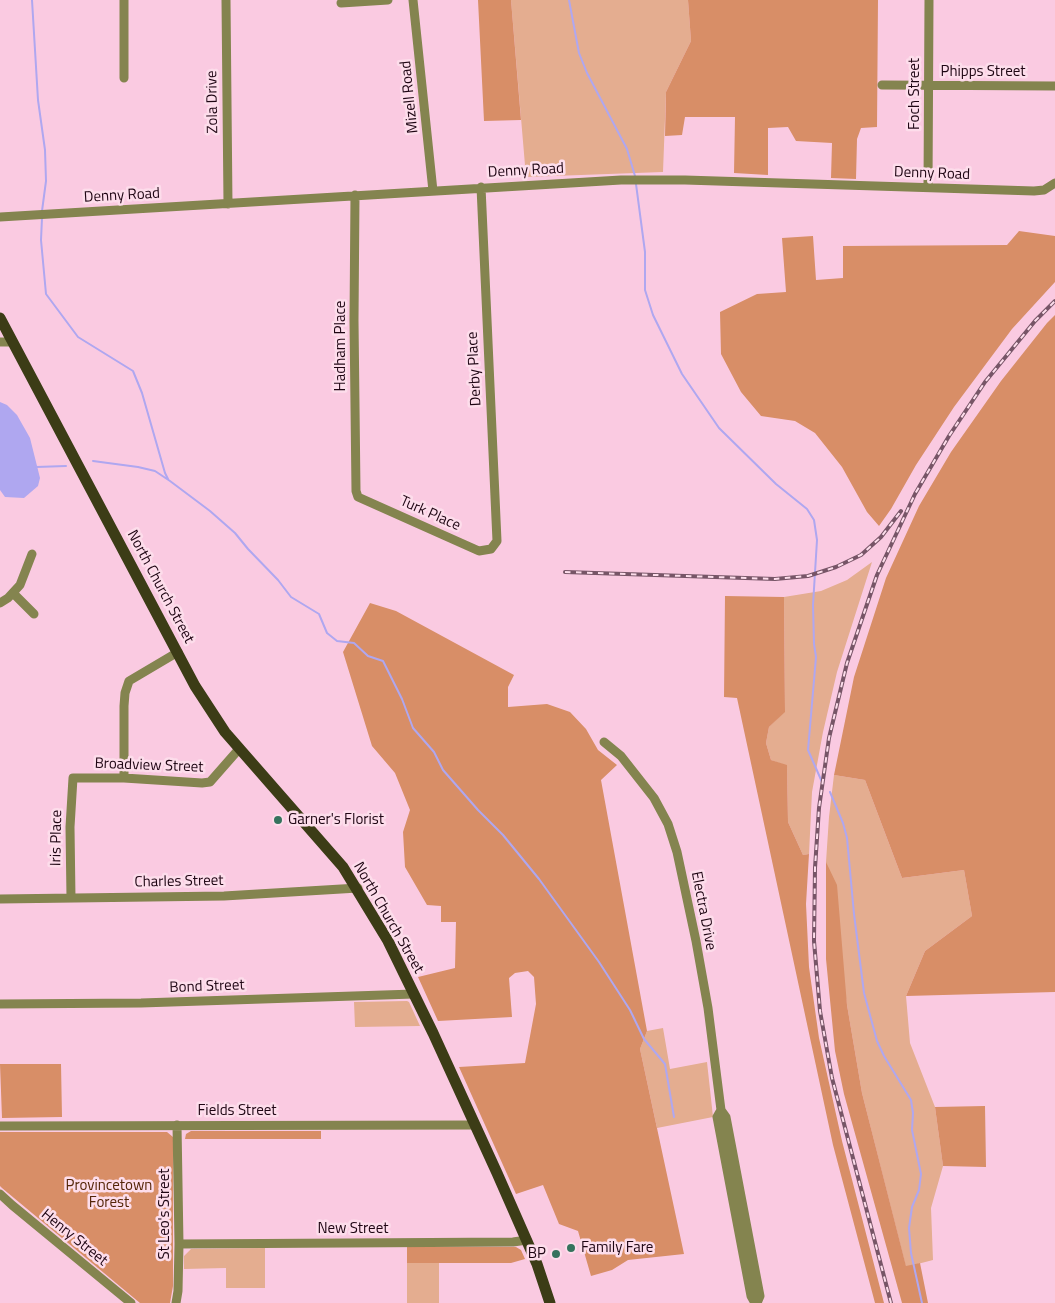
<!DOCTYPE html>
<html>
<head>
<meta charset="utf-8">
<style>
  body { margin:0 }
  canvas { display:block; background:#facae1 }
</style>
</head>
<body>
<canvas width="1055" height="1303"></canvas>
<script>
const g = document.querySelector('canvas').getContext('2d');
g.lineJoin = 'round';
function paint(path, color) {
  g.fillStyle = color;
  g.fill(path, 'evenodd');
}
function shape(rows) {
  const path = new Path2D();
  for (const r of rows) {
    path.moveTo(r[0], r[1]);
    for (let i = 2; i < r.length; i += 2) path.lineTo(r[i], r[i + 1]);
  }
  return path;
}
function strokePath(path, color, width, dash) {
  g.strokeStyle = color;
  g.lineWidth = width;
  g.lineCap = dash ? 'butt' : 'round';
  g.setLineDash(dash || []);
  g.stroke(path);
}
function write(font, color, halo, rows, align = 'center') {
  g.font = font + ' "Titillium Web",sans-serif';
  g.lineWidth = 5;
  g.setLineDash([]);
  g.textBaseline = 'middle';
  g.strokeStyle = halo;
  g.fillStyle = color;
  for (const [text, x, y, turn = 0] of rows) {
    g.save();
    g.translate(x, y);
    g.rotate((+turn || 0) * Math.PI / 180);
    g.textAlign = isNaN(turn) ? turn : align;
    if (halo) g.strokeText(text, 0, 0);
    g.fillText(text, 0, 0);
    g.restore();
  }
}
paint(shape([
  [511,0,688,0,691,41,666,92,663,172,526,177],
  [872,562,837,672,823,732,812,792,809,854,803,855,788,822,787,766,771,760,766,743,769,727,785,711,784,597,821,591,847,580],
  [834,775,865,780,902,878,964,870,972,916,925,951,906,996,910,1043,935,1107,943,1166,931,1208,933,1260,906,1267,862,1093,847,1005,826,862,829,817],
  [407,1001,409,1002,420,1026,355,1027,354,1002],
  [663,1028,670,1069,707,1062,713,1117,657,1128,640,1049,647,1031],
  [265,1248,265,1288,226,1288,226,1268,184,1269,184,1256,191,1249],
  [407,1263,439,1263,439,1303,407,1303]
]), '#e4ad90');
paint(shape([
  [478,0,511,0,521,120,484,121],
  [688,0,878,0,877,127,861,128,857,139,856,179,831,178,832,143,796,141,788,127,768,128,768,175,734,173,735,117,685,117,682,135,665,136,666,92,691,41],
  [1019,231,1055,236,1055,282,1012,329,954,407,916,465,891,509,879,526,867,512,842,467,815,433,795,421,761,416,741,392,721,354,720,312,757,294,786,292,782,238,813,236,816,280,843,278,843,246,1007,245],
  [1055,315,1055,992,906,996,925,951,972,916,964,870,902,878,865,780,834,775,854,677,886,578,919,506,951,452,1001,381,1047,323],
  [725,596,784,597,785,712,769,727,766,743,771,760,787,765,788,822,803,855,809,854,806,904,809,967,819,1038,842,1141,884,1303,875,1303,833,1145,737,698,724,697],
  [370,603,396,611,514,675,508,687,508,707,547,704,570,712,586,729,598,750,617,765,601,780,647,1031,640,1049,684,1254,628,1260,612,1270,591,1276,578,1231,559,1224,543,1185,516,1194,459,1067,525,1063,536,1004,534,977,528,971,515,973,509,978,512,1017,438,1021,418,977,455,968,456,922,441,922,441,906,427,905,405,867,403,832,410,810,395,773,372,746,343,652],
  [826,862,837,885,847,1005,862,1093,906,1266,920,1263,928,1303,902,1303,844,1094,835,1051,826,959],
  [0,1064,61,1064,62,1117,2,1118],
  [985,1106,986,1167,943,1166,935,1107],
  [191,1131,321,1131,321,1139,185,1139,186,1134],
  [0,1132,167,1132,173,1137,173,1286,170,1303,140,1303,2,1188,0,1186],
  [407,1247,516,1247,521,1250,525,1259,511,1263,407,1263]
]), '#d88e67');
paint(shape([
  [0,402,7,405,17,415,30,438,40,478,38,486,24,498,5,497,0,490]
]), '#afa7f0');
strokePath(shape([
  [32,0,38,100,45,150,46,181,42,211],
  [569,0,579,53,587,73,627,149,635,176],
  [636,184,645,252,645,290,653,315,682,374,719,428,776,484,807,509,814,520,817,540,813,605,814,644,816,657,808,750,822,782],
  [42,218,41,240,46,294,78,337,133,371,142,393,165,473,168,479],
  [93,461,138,467,155,471,170,481,210,511,235,533,248,549,278,580,291,597,319,614,327,633,337,641,354,643,368,656,383,661,402,699,413,728,434,752,443,770,478,810,503,835,539,879,599,962,630,1010,644,1039,665,1064,674,1117],
  [36,467,66,466],
  [830,792,843,823,847,838,854,914,864,993,877,1041,884,1056,911,1100,913,1113,912,1130,921,1174,919,1190,912,1207,909,1228,911,1253,922,1303]
]), '#afa7f0', 2);
strokePath(shape([
  [226,0,228,204],
  [413,0,433,191],
  [341,3,388,0],
  [124,78,124,0],
  [882,85,1055,86],
  [928,187,929,0],
  [355,195,354,320,356,491,358,497,479,551,491,549,497,541,481,187],
  [0,217,621,180,685,180,1034,191,1044,190,1055,183],
  [0,342,12,342],
  [13,593,34,614],
  [0,603,8,598,20,585,32,554],
  [604,742,621,756,654,798,668,824,677,852,696,941,708,1008,721,1110,726,1117,760,1296,757,1303],
  [124,778,124,706,125,693,129,681,178,652],
  [71,898,70,827,73,778,124,778,202,783,210,782,239,749],
  [0,899,224,896,358,888],
  [0,1004,141,1003,414,994],
  [721,1110,717,1117,751,1296,755,1303],
  [0,1126,475,1125],
  [0,1194,12,1205,131,1303],
  [179,1244,513,1242,527,1240],
  [176,1303,178,1291,179,1244,177,1125]
]), '#84844f', 9);
strokePath(shape([
  [0,318,195,686,225,732,343,867,388,941,433,1033,497,1173,537,1264,550,1303]
]), '#3c3c16', 11);
const rail = shape([
  [565,572,775,579,808,576,836,567,861,555,881,537,901,511],
  [891,1303,832,1078,820,1011,814,941,815,868,819,808,829,738,847,663,877,575,915,494,949,436,985,382,1035,321,1055,301]
]);
strokePath(rail, '#775567', 4);
strokePath(rail, '#fdddeb', 2, [5.5]);
for (const [x, y, r, color] of [
  [278,820,5,"#35725d"],
  [571,1248,5,"#35725d"],
  [556,1254,5,"#35725d"]
]) {
  const dot = new Path2D();
  dot.arc(x, y, r, 0, 2 * Math.PI);
  g.fillStyle = color;
  g.fill(dot);
  strokePath(dot, '#fdddeb', 2);
}
write('15px', '#1e0513', '#fdddeb', [
  ["Phipps Street",983,72],
  ["Foch Street",915,94,-90],
  ["Mizell Road",410,97,-96],
  ["Zola Drive",213,102,-91],
  ["Denny Road",526,171,-3],
  ["Denny Road",932,174,2],
  ["Denny Road",122,196,-3],
  ["Hadham Place",341,346,-90],
  ["Derby Place",475,369,-93],
  ["Turk Place",430,514,24],
  ["North Church Street",160,587,62],
  ["Broadview Street",149,766,2],
  ["Iris Place",57,838,-89],
  ["Charles Street",179,882,-1],
  ["Electra Drive",703,911,79],
  ["North Church Street",388,918,60],
  ["Bond Street",207,987,-2],
  ["Fields Street",237,1111],
  ["St Leo's Street",165,1214,-90],
  ["New Street",353,1229],
  ["Henry Street",74,1238,39]
]);
write('15px', '#1e0513', '#fdddeb', [
  ["Garner's Florist",288,820],
  ["Family Fare",581,1248],
  ["BP",546,1254,"right"]
], 'left');
write('15px', '#542507', '#fdddeb', [
  ["Provincetown",109,1186],
  ["Forest",109,1203]
]);
</script>
</body>
</html>
